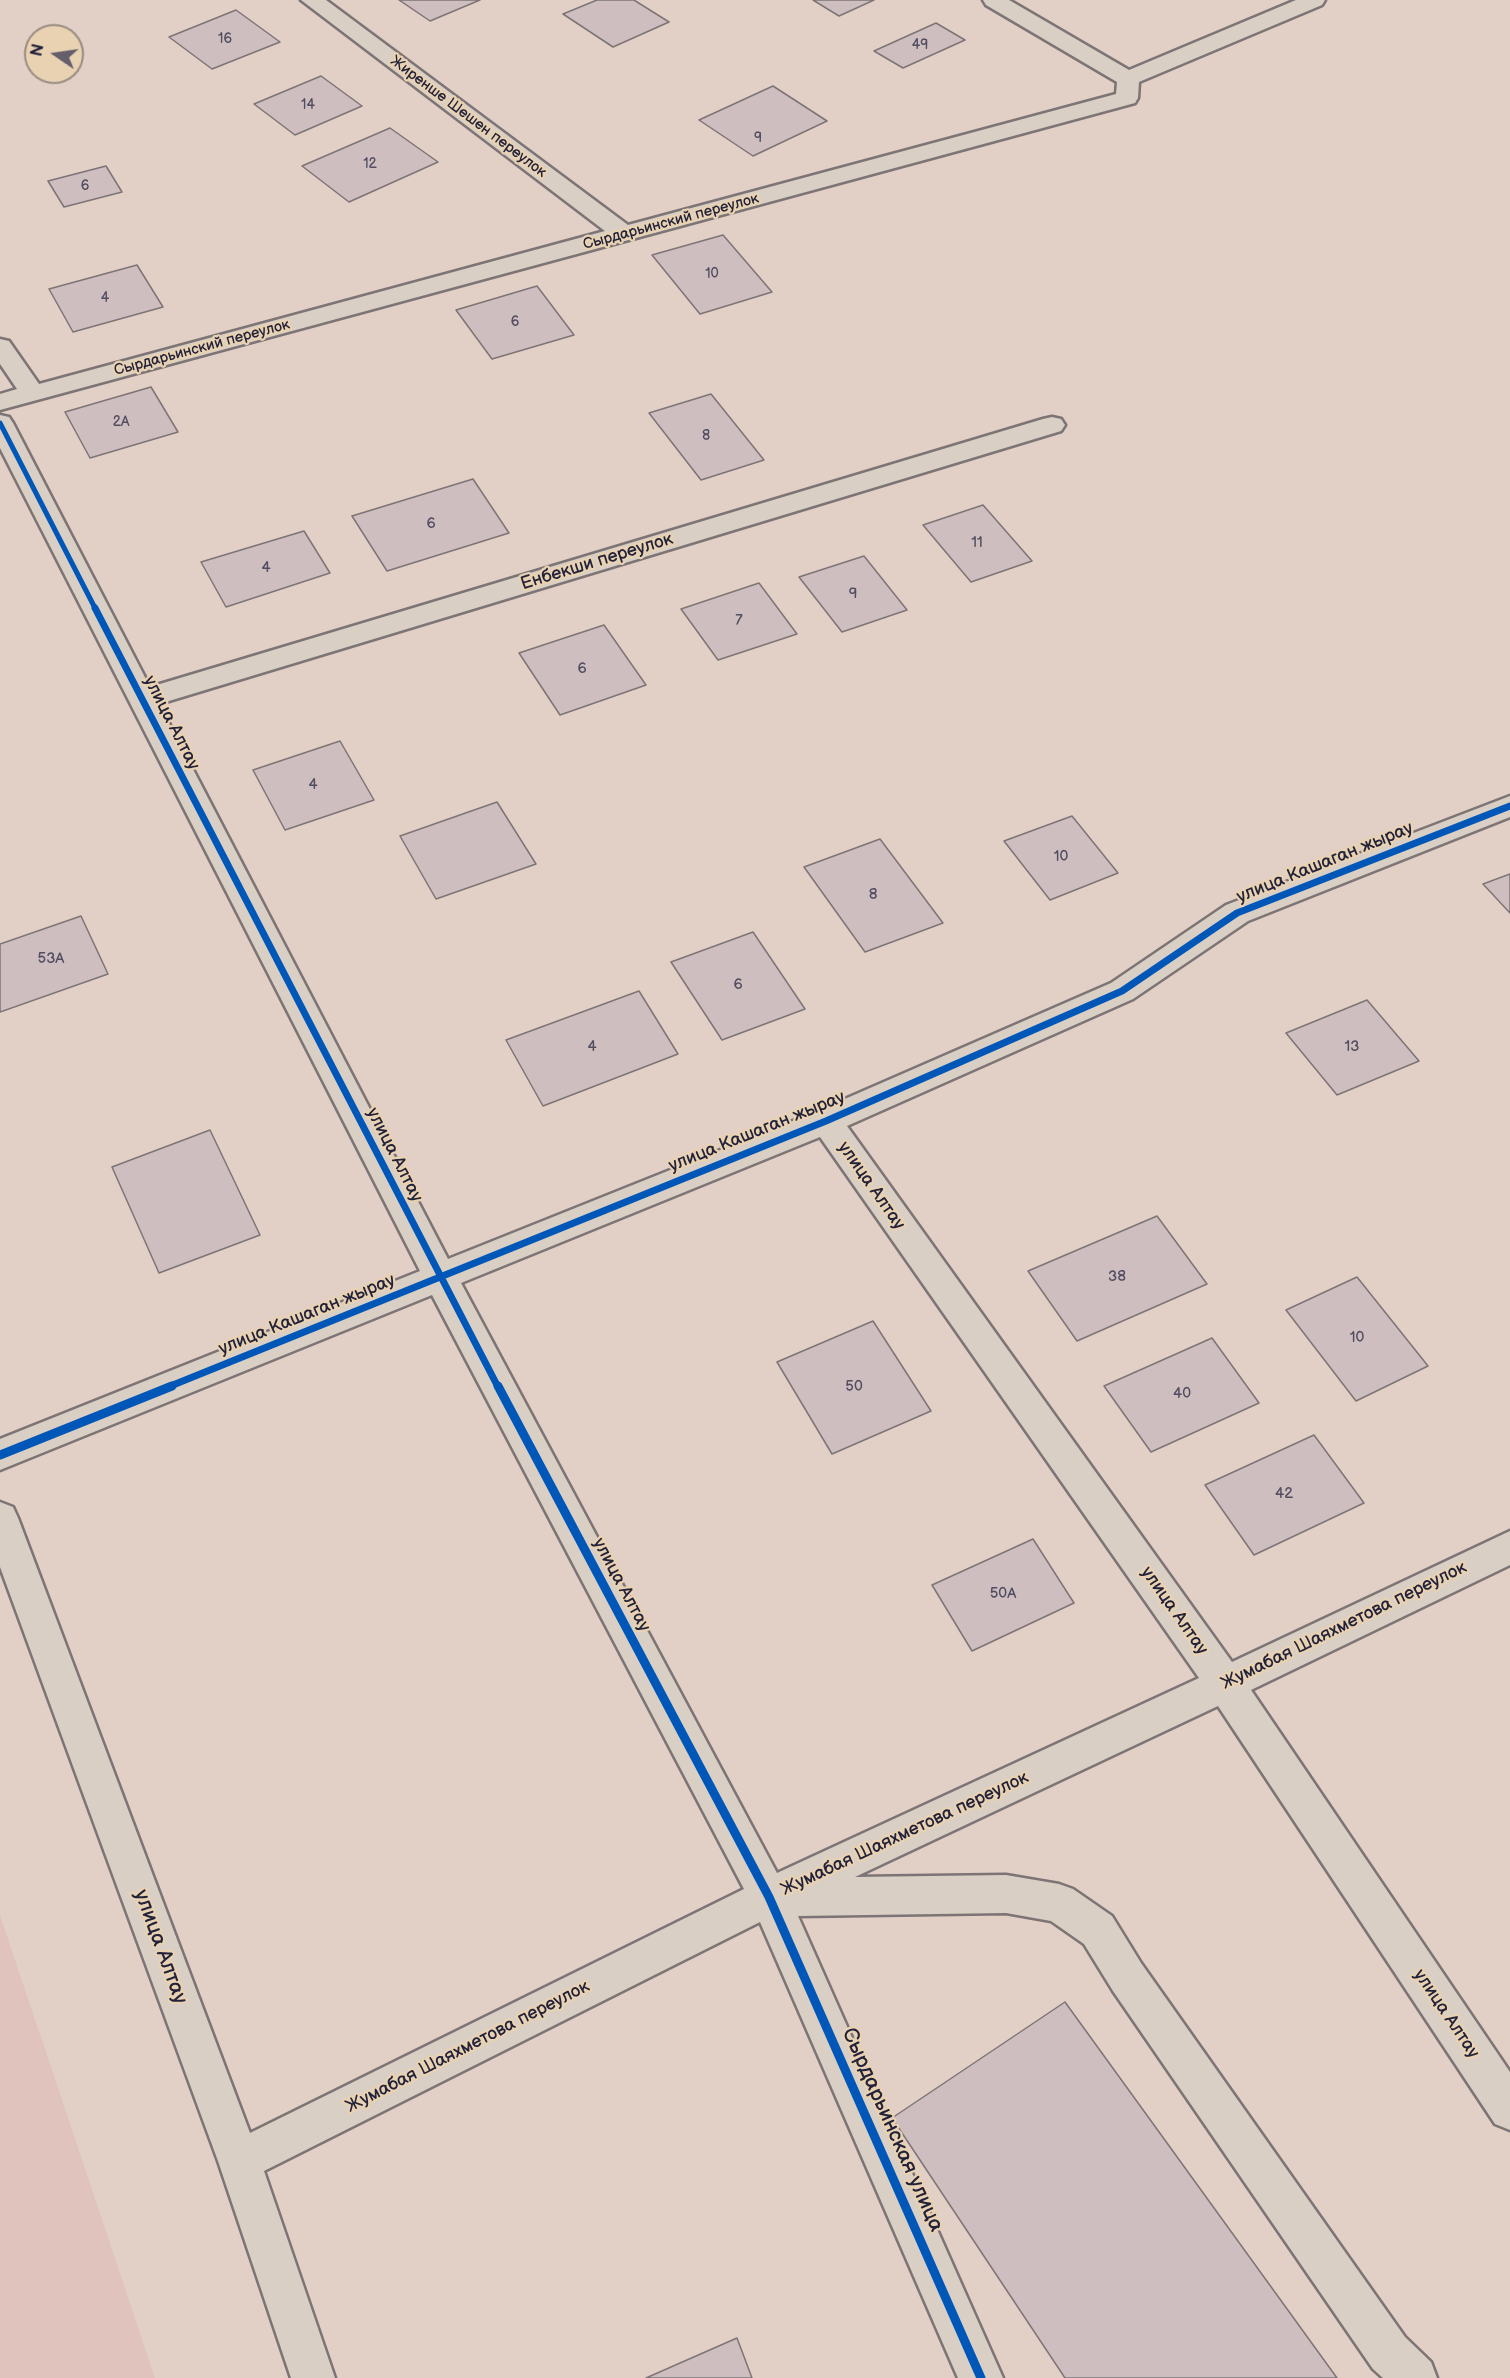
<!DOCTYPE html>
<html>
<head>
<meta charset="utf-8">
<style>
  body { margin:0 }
  #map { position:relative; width:1510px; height:2378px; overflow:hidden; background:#e2cfc6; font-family:"Balsamiq Sans",sans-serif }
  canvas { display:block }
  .north { position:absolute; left:24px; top:24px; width:60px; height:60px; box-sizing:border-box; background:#e9d2b2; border:2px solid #998c82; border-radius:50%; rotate:283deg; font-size:16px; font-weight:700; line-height:24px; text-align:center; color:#22223b }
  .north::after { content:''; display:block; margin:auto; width:21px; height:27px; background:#655f6c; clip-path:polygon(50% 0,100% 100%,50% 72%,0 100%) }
</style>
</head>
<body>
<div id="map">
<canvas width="1510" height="2378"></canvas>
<div class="north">N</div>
</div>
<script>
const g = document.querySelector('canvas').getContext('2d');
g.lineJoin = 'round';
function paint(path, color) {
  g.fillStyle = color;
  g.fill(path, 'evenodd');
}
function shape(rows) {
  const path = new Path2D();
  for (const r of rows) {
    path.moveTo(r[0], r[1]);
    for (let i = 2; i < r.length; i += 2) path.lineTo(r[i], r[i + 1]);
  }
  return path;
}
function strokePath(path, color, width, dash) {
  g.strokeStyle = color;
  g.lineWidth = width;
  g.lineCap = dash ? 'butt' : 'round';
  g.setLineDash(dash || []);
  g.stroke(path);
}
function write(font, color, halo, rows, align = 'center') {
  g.font = font + ' "Balsamiq Sans",sans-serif';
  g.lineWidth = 4.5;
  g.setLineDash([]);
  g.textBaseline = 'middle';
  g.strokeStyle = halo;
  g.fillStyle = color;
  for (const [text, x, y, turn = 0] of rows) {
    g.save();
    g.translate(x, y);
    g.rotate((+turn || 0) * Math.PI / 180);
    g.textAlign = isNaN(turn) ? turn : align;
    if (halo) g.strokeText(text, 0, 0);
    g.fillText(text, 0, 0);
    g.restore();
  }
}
paint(shape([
  [0,1915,155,2378,0,2378]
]), '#e1c3be');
const building = shape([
  [399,0,480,0,430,21,399,0],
  [597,0,634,0,669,22,613,47,563,14,597,0],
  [813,0,874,0,839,16,813,0],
  [236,10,280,42,212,69,169,37,236,10],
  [936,23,965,40,903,68,874,51,936,23],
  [321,76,362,106,295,135,254,104,321,76],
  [773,86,827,121,753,156,699,120,773,86],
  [390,128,438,162,349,202,302,166,390,128],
  [106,166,122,192,64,207,48,181,106,166],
  [723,235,772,292,700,314,652,255,723,235],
  [137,265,163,307,73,332,49,289,137,265],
  [537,286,574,335,492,359,456,310,537,286],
  [151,387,178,432,90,458,65,412,151,387],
  [711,394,764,460,701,480,649,413,711,394],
  [473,479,509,533,387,571,352,516,473,479],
  [983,505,1032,561,971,582,923,525,983,505],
  [304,531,330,573,226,607,201,562,304,531],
  [864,556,907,610,842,632,799,577,864,556],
  [759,583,797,634,718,660,681,609,759,583],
  [604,625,646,685,560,715,519,653,604,625],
  [340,741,374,800,285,830,253,770,340,741],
  [497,802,536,864,436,899,400,836,497,802],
  [1072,816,1118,873,1050,900,1004,841,1072,816],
  [880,839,943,923,865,952,804,867,880,839],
  [1510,874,1510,913,1483,884,1510,874],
  [81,916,108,974,0,1012,0,944,81,916],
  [753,932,805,1009,722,1040,671,962,753,932],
  [639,991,678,1054,543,1106,506,1040,639,991],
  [1367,1000,1419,1061,1337,1095,1286,1033,1367,1000],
  [210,1130,260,1235,159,1273,112,1167,210,1130],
  [1157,1216,1207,1284,1077,1341,1028,1271,1157,1216],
  [1357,1277,1428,1366,1356,1401,1286,1310,1357,1277],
  [873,1321,931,1411,832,1454,777,1362,873,1321],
  [1212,1338,1259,1403,1151,1452,1104,1386,1212,1338],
  [1314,1435,1364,1503,1254,1555,1205,1485,1314,1435],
  [1033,1539,1074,1603,972,1651,932,1585,1033,1539],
  [1065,2002,1337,2378,1065,2378,892,2118,1065,2002],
  [737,2338,752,2378,646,2378,737,2338]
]);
paint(building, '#cfbec0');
strokePath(building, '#7d7475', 1.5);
const minor = shape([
  [301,0,326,0,628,225,1116,94,1117,82,986,5,983,0,1009,0,1129,70,1296,0,1325,0,1322,5,1139,82,1138,98,1135,103,0,410,0,394,17,389,0,364,0,339,9,341,39,384,605,231,301,0],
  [0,415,9,417,13,423,150,687,1043,419,1052,417,1061,419,1065,425,1061,431,159,704,448,1259,815,1112,1111,983,1226,905,1510,796,1510,817,1248,921,1133,999,847,1126,1232,1662,1510,1531,1510,1565,1251,1690,1510,2072,1510,2130,1495,2124,1218,1706,855,1877,1006,1875,1059,1884,1073,1889,1112,1916,1141,1963,1405,2337,1431,2362,1437,2378,1383,2378,1373,2369,1113,1991,1084,1944,1051,1921,1006,1913,798,1916,1003,2378,958,2378,760,1922,264,2171,335,2378,291,2378,218,2161,0,1567,0,1502,13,1507,18,1518,250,2133,744,1889,432,1295,0,1470,0,1439,420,1271,0,448,0,415],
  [820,1137,1199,1678,777,1873,461,1283,820,1137]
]);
strokePath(minor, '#7d7475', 5);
paint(minor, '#d9cfc4');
strokePath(shape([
  [0,423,96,610]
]), '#0057b8', 5);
strokePath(shape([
  [95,608,498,1387],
  [168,1387,826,1121,1122,991,1237,913,1510,806]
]), '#0057b8', 7);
strokePath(shape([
  [498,1386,769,1897,981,2378],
  [0,1455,172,1386]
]), '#0057b8', 9);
write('14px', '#524d60', null, [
  ["16",225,39],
  ["49",920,45],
  ["14",308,105],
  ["9",758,138],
  ["12",370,164],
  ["6",85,186],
  ["10",712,274],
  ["4",105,298],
  ["6",515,322],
  ["2А",121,422],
  ["8",706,436]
]);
write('15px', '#22223b', '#e9d2b2', [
  ["Жиренше Шешен переулок",468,117,37],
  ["Сырдарьинский переулок",671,222,-15],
  ["Сырдарьинский переулок",202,348,-15]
]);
write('15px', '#524d60', null, [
  ["6",431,524],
  ["11",977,543],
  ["4",266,568],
  ["9",853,594],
  ["7",739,621],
  ["6",582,669],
  ["4",313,785],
  ["10",1061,857],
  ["8",873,895],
  ["53А",51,959],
  ["6",738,985],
  ["4",592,1047],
  ["13",1352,1047],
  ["38",1117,1277],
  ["10",1357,1338],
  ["50",854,1387],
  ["40",1182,1394],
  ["42",1284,1494],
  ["50А",1003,1594]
]);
write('18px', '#22223b', '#e9d2b2', [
  ["Енбекши переулок",597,562,-17],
  ["улица Алтау",171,723,63],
  ["улица Кашаган жырау",1325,863,-22],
  ["улица Кашаган жырау",757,1132,-22],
  ["улица Алтау",394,1155,63],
  ["улица Алтау",871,1186,55],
  ["улица Кашаган жырау",307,1315,-22],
  ["улица Алтау",621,1585,62],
  ["улица Алтау",1174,1611,55],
  ["Жумабая Шаяхметова переулок",1344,1626,-26],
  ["Жумабая Шаяхметова переулок",905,1834,-25],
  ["улица Алтау",1446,2014,56],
  ["Жумабая Шаяхметова переулок",468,2047,-27]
]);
write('21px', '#22223b', '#e9d2b2', [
  ["улица Алтау",160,1947,70],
  ["Сырдарьинская улица",892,2130,66]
]);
</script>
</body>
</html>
